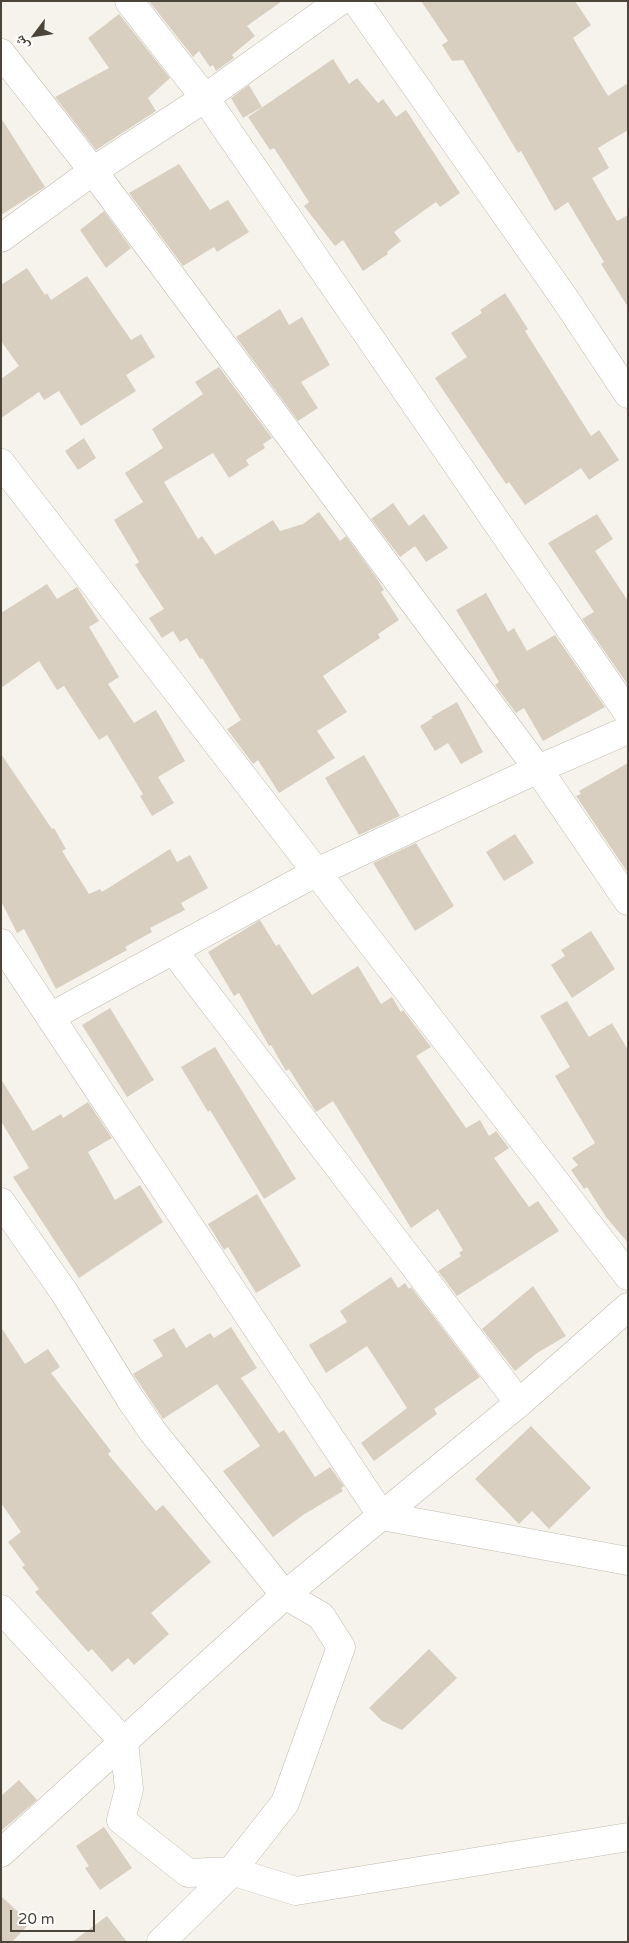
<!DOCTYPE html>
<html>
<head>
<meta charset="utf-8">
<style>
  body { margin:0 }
  #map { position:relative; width:629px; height:1943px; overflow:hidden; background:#f6f3ec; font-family:"Varela Round","Noto Naskh Arabic",sans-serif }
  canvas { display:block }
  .frame { position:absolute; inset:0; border:2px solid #4b4439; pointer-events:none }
  .north { position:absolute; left:10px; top:10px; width:50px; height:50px; -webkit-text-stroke:4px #fff; paint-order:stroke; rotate:239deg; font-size:14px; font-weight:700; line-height:20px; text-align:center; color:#4b4439 }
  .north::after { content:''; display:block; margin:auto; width:18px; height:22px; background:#4b4439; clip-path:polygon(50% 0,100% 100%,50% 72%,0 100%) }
  .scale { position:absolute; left:10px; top:1910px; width:85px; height:22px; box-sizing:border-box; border:2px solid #4b4439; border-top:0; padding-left:6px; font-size:15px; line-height:18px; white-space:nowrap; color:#4b4439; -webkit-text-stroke:4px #fff; paint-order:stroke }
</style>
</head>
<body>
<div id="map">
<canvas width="629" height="1943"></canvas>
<div class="frame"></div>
<div class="north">ش</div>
<div class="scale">20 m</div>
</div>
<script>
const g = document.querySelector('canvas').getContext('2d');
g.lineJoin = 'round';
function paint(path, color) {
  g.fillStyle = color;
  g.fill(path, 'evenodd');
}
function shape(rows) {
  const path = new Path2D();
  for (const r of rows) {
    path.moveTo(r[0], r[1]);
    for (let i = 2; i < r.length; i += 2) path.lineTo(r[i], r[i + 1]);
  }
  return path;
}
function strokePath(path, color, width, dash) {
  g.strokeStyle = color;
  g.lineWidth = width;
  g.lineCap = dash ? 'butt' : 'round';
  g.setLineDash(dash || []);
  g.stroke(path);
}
paint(shape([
  [149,1,282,1,247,26,255,36,232,55,234,58,216,71,213,65,210,67,199,51,193,57],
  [421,1,575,1,591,25,573,38,608,96,628,83,628,130,598,148,609,168,592,178,617,221,628,215,628,307,601,264,604,262,568,202,555,211,521,151,518,153,463,60,452,61,442,45,448,41],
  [119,14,170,78,148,98,156,111,96,150,55,97,109,68,88,38],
  [333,59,349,84,357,78,378,103,383,99,396,117,406,110,460,193,440,207,436,202,394,232,401,241,387,252,388,254,363,271,343,240,335,246,304,206,309,202,274,148,270,150,248,117],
  [249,85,262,107,243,118,231,98],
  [1,118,45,187,1,215],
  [179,164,210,210,228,200,249,232,217,252,214,247,183,266,129,193],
  [104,211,131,248,106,268,80,230],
  [27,268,45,295,47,293,51,300,87,276,131,340,141,334,155,357,126,375,136,391,81,426,59,391,44,400,39,392,1,418,1,379,19,366,1,341,1,285],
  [505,293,528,329,525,331,591,436,599,430,619,460,589,480,581,468,525,505,509,482,506,484,435,378,467,357,451,333,482,313,480,310],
  [280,309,289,325,302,317,330,365,301,382,318,408,298,421,236,337],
  [219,367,272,438,263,444,265,448,246,460,249,465,229,478,213,453,164,482,198,539,202,536,215,555,273,520,280,531,303,524,319,512,340,541,346,536,376,577,384,590,381,592,399,620,378,634,380,638,323,676,347,712,317,731,335,758,279,793,258,760,253,764,227,729,241,720,202,658,200,659,187,638,180,642,173,631,162,638,149,618,164,609,135,565,139,562,114,520,143,502,125,473,163,448,152,429,203,394,195,382],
  [84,438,96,458,78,470,65,451],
  [393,503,409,526,424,514,448,548,426,562,415,546,400,557,371,519],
  [597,514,613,539,595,551,628,601,628,685,582,619,594,612,548,543],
  [47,584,57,599,77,587,99,621,89,627,119,677,108,684,134,723,156,710,185,761,158,777,174,803,152,816,140,796,143,794,107,735,99,740,64,686,57,690,39,661,1,688,1,613],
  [486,593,508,632,514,628,527,651,555,635,605,707,543,741,524,708,516,713,495,685,499,682,456,610],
  [457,702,483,752,461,764,448,743,435,751,420,726,433,718,431,717],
  [1,754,52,829,54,828,66,849,62,851,89,894,100,889,102,892,170,849,177,862,190,855,208,888,181,903,185,910,150,928,152,932,125,947,127,950,56,989,24,929,17,933,1,901],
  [364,755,400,816,359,835,325,778],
  [628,763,628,873,576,796,581,794,579,791],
  [515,834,534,863,504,881,486,852],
  [416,843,454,906,415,931,373,863],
  [260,920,276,946,279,944,312,995,358,966,381,1004,392,997,401,1012,403,1010,431,1047,416,1056,466,1128,480,1120,489,1136,496,1131,509,1148,494,1158,529,1207,538,1201,559,1231,457,1296,438,1271,461,1256,459,1253,463,1250,438,1209,411,1228,333,1101,316,1112,289,1069,286,1071,271,1045,269,1046,239,993,234,996,208,952],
  [591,931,615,969,572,998,551,965,565,956,561,950],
  [567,1001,589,1037,612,1023,628,1050,628,1243,606,1217,587,1187,584,1189,571,1170,578,1165,572,1158,595,1143,555,1076,570,1067,540,1016],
  [110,1008,154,1080,127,1097,82,1025],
  [215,1047,296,1179,264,1199,210,1110,208,1112,181,1067],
  [1,1079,33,1131,61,1114,63,1118,88,1102,112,1138,88,1152,115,1200,140,1185,163,1222,79,1278,13,1177,29,1168,1,1121],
  [257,1194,301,1266,256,1293,228,1247,224,1250,208,1224],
  [391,1277,398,1288,405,1283,409,1289,411,1287,480,1377,434,1409,437,1414,374,1461,361,1443,407,1408,367,1346,326,1373,309,1345,347,1322,340,1311],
  [533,1286,566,1336,537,1353,515,1371,482,1329],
  [1,1327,25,1364,48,1349,60,1367,51,1373,111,1451,108,1454,156,1511,163,1505,211,1562,151,1613,169,1634,134,1665,128,1658,112,1672,92,1649,88,1652,35,1592,39,1589,22,1567,25,1565,8,1542,21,1532,1,1503],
  [231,1327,257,1368,241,1378,279,1433,284,1430,315,1477,330,1467,344,1486,341,1488,343,1491,303,1515,273,1537,223,1471,260,1446,217,1384,163,1419,133,1374,163,1356,153,1340,174,1328,186,1348,210,1333,214,1338],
  [531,1426,591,1488,549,1529,532,1511,519,1524,475,1479],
  [429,1649,457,1678,402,1730,382,1721,369,1708],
  [19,1780,37,1800,1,1831,1,1796],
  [104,1827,132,1868,100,1890,85,1868,89,1866,76,1846],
  [1,1896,30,1923,12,1942,1,1942],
  [107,1916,127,1942,72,1942]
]), '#d8cfc1');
const minor = shape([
  [129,1,205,98,628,713],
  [356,1,565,299,628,394],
  [1,53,93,171,538,769,628,901],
  [1,238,93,171,205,98,340,1],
  [1,463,628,1276],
  [1,943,382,1516,628,1561],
  [173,950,519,1403],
  [50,1017,315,873,538,769,628,730],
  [1,1202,64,1292,129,1397,153,1432,285,1595,321,1616,341,1647,285,1803,226,1878,161,1942],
  [1,1609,124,1742,129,1789,121,1820,188,1873,231,1871,296,1891,628,1837],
  [1,1853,285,1595,519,1403,628,1307]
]);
strokePath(minor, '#c2bbae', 29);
strokePath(minor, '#fff', 28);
</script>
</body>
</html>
